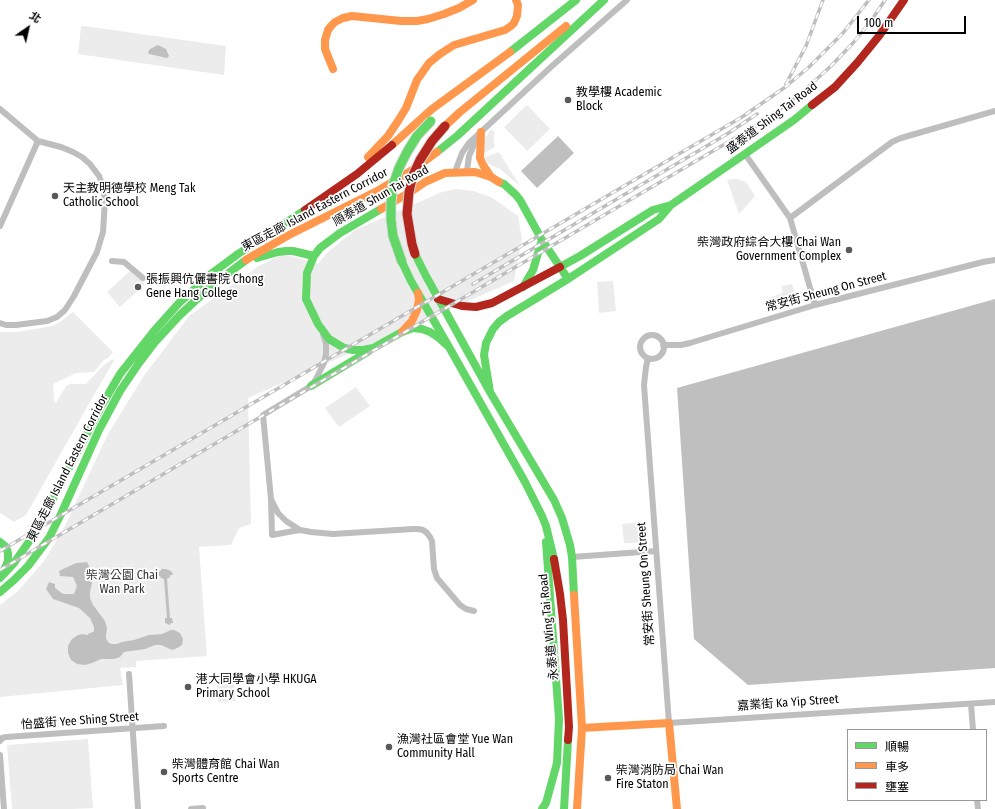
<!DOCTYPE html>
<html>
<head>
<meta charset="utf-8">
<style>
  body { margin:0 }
  #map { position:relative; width:995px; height:809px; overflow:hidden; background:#fff; font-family:"Fira Sans Condensed","Noto Sans TC",sans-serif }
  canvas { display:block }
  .legend { position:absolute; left:847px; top:729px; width:140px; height:72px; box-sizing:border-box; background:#fff; border:1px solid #999; margin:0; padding:5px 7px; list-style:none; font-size:12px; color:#000 }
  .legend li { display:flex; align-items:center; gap:8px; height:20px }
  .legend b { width:20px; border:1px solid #999 }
  .north { position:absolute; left:8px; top:8px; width:40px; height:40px; -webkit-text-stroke:3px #fff; paint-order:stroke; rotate:34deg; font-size:11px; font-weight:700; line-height:16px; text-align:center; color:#000 }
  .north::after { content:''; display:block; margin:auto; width:14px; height:18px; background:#000; clip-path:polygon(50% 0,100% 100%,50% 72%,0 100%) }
  .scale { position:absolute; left:857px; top:16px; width:109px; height:18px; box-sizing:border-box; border:2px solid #000; border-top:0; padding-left:5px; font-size:12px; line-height:14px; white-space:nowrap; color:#000; -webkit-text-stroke:3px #fff; paint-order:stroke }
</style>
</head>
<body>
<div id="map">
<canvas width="995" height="809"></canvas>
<ul class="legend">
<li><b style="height:5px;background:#63d668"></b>順暢</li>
<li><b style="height:5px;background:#ff974d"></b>車多</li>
<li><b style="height:5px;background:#b3261e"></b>壅塞</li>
</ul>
<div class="north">北</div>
<div class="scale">100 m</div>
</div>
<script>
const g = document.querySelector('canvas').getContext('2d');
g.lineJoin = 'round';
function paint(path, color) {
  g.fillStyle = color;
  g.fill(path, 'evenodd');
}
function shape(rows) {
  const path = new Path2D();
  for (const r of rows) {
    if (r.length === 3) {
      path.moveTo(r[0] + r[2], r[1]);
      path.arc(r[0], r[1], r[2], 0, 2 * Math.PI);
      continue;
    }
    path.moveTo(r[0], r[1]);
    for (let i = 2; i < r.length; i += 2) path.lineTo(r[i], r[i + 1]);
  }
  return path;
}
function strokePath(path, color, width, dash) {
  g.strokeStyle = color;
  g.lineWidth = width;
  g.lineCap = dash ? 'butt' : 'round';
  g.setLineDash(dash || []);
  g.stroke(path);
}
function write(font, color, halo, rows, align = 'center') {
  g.font = font + ' "Fira Sans Condensed","Noto Sans TC",sans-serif';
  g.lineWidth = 3.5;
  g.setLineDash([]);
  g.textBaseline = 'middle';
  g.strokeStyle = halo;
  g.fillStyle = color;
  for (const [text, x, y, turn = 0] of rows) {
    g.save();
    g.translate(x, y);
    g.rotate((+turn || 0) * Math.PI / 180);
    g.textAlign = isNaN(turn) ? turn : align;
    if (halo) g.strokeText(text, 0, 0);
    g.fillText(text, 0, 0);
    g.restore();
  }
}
paint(shape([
  [84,26,226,46,224,75,78,54,81,27],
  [527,105,550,129,527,151,504,127],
  [491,129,494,131,494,143,495,147,484,153,484,140],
  [499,152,520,186,514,181,500,169,487,163,485,157],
  [732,179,738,179,746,182,755,196,739,214,727,180],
  [456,189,473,191,491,197,518,216,522,239,514,281,248,398,251,524,239,528,231,545,199,547,207,656,136,661,136,667,120,668,123,685,0,697,0,605,18,591,44,561,65,526,108,434,143,377,190,315,259,266,283,254,318,264,327,253,355,230,442,192],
  [131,270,145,284,120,307,107,292],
  [613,281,616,311,599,313,597,282],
  [792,284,795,293,791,300,786,305,772,309,768,298,783,293,781,286],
  [73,312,113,352,108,358,104,360,94,372,76,373,53,384,54,401,56,403,66,386,70,384,86,384,104,365,112,359,114,361,95,393,26,515,14,522,0,513,0,332,17,332,52,326,60,322],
  [356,387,370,406,339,427,325,408],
  [645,522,645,532,642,540,635,543,624,543,622,524],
  [233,674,235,701,218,702,216,675],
  [88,739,93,808,72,809,12,809,7,745]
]), '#ececec');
paint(shape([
  [158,45,166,49,169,56,167,58,149,54,148,52,150,49],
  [558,136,574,153,537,188,521,171],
  [995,299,995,668,748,685,694,639,677,388],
  [87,562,92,572,93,578,90,592,90,598,93,605,105,621,107,628,106,636,106,639,109,643,112,644,117,644,122,642,134,640,149,635,162,634,171,630,174,630,180,633,183,639,182,645,179,647,173,650,170,649,161,645,155,645,145,649,124,652,120,657,114,659,101,659,92,663,85,665,77,664,71,660,68,653,68,646,70,642,72,639,78,635,82,634,88,635,89,633,91,633,94,631,94,627,90,618,79,608,53,599,46,589,49,582,55,584,55,588,63,594,74,594,77,586,73,577,60,576,59,571,76,563],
  [162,569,166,569,169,570,172,572,173,575,170,575,170,577,167,579,170,618,172,618,173,623,171,623,170,625,165,623,165,618,167,618,164,579,161,578,160,576,158,576,159,572]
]), '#bfbfbf');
strokePath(shape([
  [0,109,38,141,61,147,73,152,82,157,90,164,99,176,103,186,105,200,103,232,97,252,74,296,65,310,57,317,47,321,16,325,6,325,0,323],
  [745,154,790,218,815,305],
  [467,171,469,156,474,145,479,136],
  [455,172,462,153,469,143,552,66,627,0],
  [790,218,892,142,901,138,995,111],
  [0,226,38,141],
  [112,261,124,262,143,278],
  [652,347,12],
  [663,345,681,345,690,343,815,305,983,262,995,260],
  [648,358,646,367,644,385,669,723,995,702],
  [271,499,278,513,286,521,300,530,311,532,333,534,413,529,418,529,423,530,427,533,430,537,432,541,434,569,437,578,460,605,466,609,474,611],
  [299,530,272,535,271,499,263,415,311,386,316,379,324,363,326,354,326,343,323,334],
  [572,557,656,551],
  [129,674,138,809],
  [971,704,973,730],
  [0,741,2,738,6,737,164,726],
  [0,755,4,809],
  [977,800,978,809],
  [191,809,203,808,203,809]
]), '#bebebe', 6);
strokePath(shape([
  [510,52,576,0],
  [437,152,457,136,604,0],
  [499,182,504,184,516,195,520,200,542,240,568,279,659,219,671,205,794,120,812,105],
  [381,209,340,233,320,248,314,256,307,273,306,299,318,324,329,339,344,348,353,350,363,350,373,348,402,332],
  [415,254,426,276,490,392],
  [257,258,278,252,286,251,293,251,314,256],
  [402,262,411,281,449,347],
  [560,267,580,256,653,210,671,205],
  [568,279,507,316,499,322,493,329,486,343,484,355,490,392,554,500,562,518,570,545,572,557,574,595],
  [523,287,533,270,542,240],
  [402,332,413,328,422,329,430,332,439,338,449,347,525,482,542,516,546,526,554,559],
  [311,386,369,351],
  [0,542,6,547,8,553,8,561,4,570],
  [0,578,14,563,35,533,102,405,120,374,154,331,179,303,211,274,238,254,305,210],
  [0,592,14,580,28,566,49,538,61,514,99,430,120,391,139,363,155,342,179,316,210,287,246,260],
  [542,809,546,803,557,763,559,719,546,542],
  [564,809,568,740]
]), '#63d668', 8);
strokePath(shape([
  [333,69,325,49,325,40,328,30,331,26,335,22,343,18,352,16,401,21,417,21,428,19,444,14,459,8,473,0],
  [445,126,460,112,566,26],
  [481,132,480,158,483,165,491,177],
  [392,145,432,109,510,52],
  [368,157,388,136,398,121,406,108,417,80,429,63,440,54,454,45,505,30,511,26,514,23,517,16,518,5,516,0],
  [381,209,412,191,425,182,445,173,475,172,491,177,499,182],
  [246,260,254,255,289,235,379,190,414,169,437,152],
  [402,332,412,321,417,310,419,300,418,293],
  [574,595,582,728,577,809],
  [582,728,669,723,677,809]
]), '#ff974d', 8);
strokePath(shape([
  [812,105,835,87,857,63,879,36,904,0],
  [305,210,357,174,392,145],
  [438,299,462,306,476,307,492,303,560,267],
  [554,559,560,594,563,620,569,727,568,740]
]), '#b3261e', 8);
const rail = shape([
  [786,84,806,46,823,0],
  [473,284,727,134,757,114],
  [0,551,742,117,784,88,809,67,843,33,869,0],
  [0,570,759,124,798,96,831,66,853,43,871,21,885,0]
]);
strokePath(rail, '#bebebe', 3.5);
strokePath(rail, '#fff', 2, [6]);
const fastBridge = shape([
  [402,262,393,236,391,220,391,203,393,185,399,168,407,152,417,136,431,121]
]);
const jamBridge = shape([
  [415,254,412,244,407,214,409,192,413,175,420,160,432,141,445,126]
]);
strokePath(fastBridge, '#dbdbdb', 11, []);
strokePath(jamBridge, '#dbdbdb', 11, []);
strokePath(fastBridge, '#63d668', 9);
strokePath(jamBridge, '#b3261e', 9);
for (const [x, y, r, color] of [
  [568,100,4,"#595959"],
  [55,196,4,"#595959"],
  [849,250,4,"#595959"],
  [138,287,4,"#595959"],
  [188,687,4,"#595959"],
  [389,747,4,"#595959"],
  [164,772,4,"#595959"],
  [608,778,4,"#595959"]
]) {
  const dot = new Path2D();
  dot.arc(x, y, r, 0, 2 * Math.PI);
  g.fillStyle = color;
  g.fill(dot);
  strokePath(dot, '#fff', 1.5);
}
write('12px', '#000', '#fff', [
  ["教學樓 Academic",576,93],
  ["Block",576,107],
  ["天主教明德學校 Meng Tak",63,189],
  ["Catholic School",63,203],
  ["柴灣政府綜合大樓 Chai Wan",841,243,"right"],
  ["Government Complex",841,257,"right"],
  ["張振興伉儷書院 Chong",146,280],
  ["Gene Hang College",146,294],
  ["港大同學會小學 HKUGA",196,680],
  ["Primary School",196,694],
  ["漁灣社區會堂 Yue Wan",397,740],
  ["Community Hall",397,754],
  ["柴灣體育館 Chai Wan",172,765],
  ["Sports Centre",172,779],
  ["柴灣消防局 Chai Wan",616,771],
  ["Fire Staton",616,785]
], 'left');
write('12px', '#000', '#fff', [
  ["盛泰道 Shing Tai Road",772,118,-37],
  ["順泰道 Shun Tai Road",381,196,-30],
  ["東區走廊 Island Eastern Corridor",315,210,-28],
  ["常安街 Sheung On Street",826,292,-15],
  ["東區走廊 Island Eastern Corridor",68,468,-63],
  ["常安街 Sheung On Street",646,584,-94],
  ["永泰道 Wing Tai Road",549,627,-96],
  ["嘉業街 Ka Yip Street",788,703,-4],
  ["怡盛街 Yee Shing Street",80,721,-4]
]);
write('12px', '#333', '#fff', [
  ["柴灣公園 Chai",122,576],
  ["Wan Park",122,590]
]);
</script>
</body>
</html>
